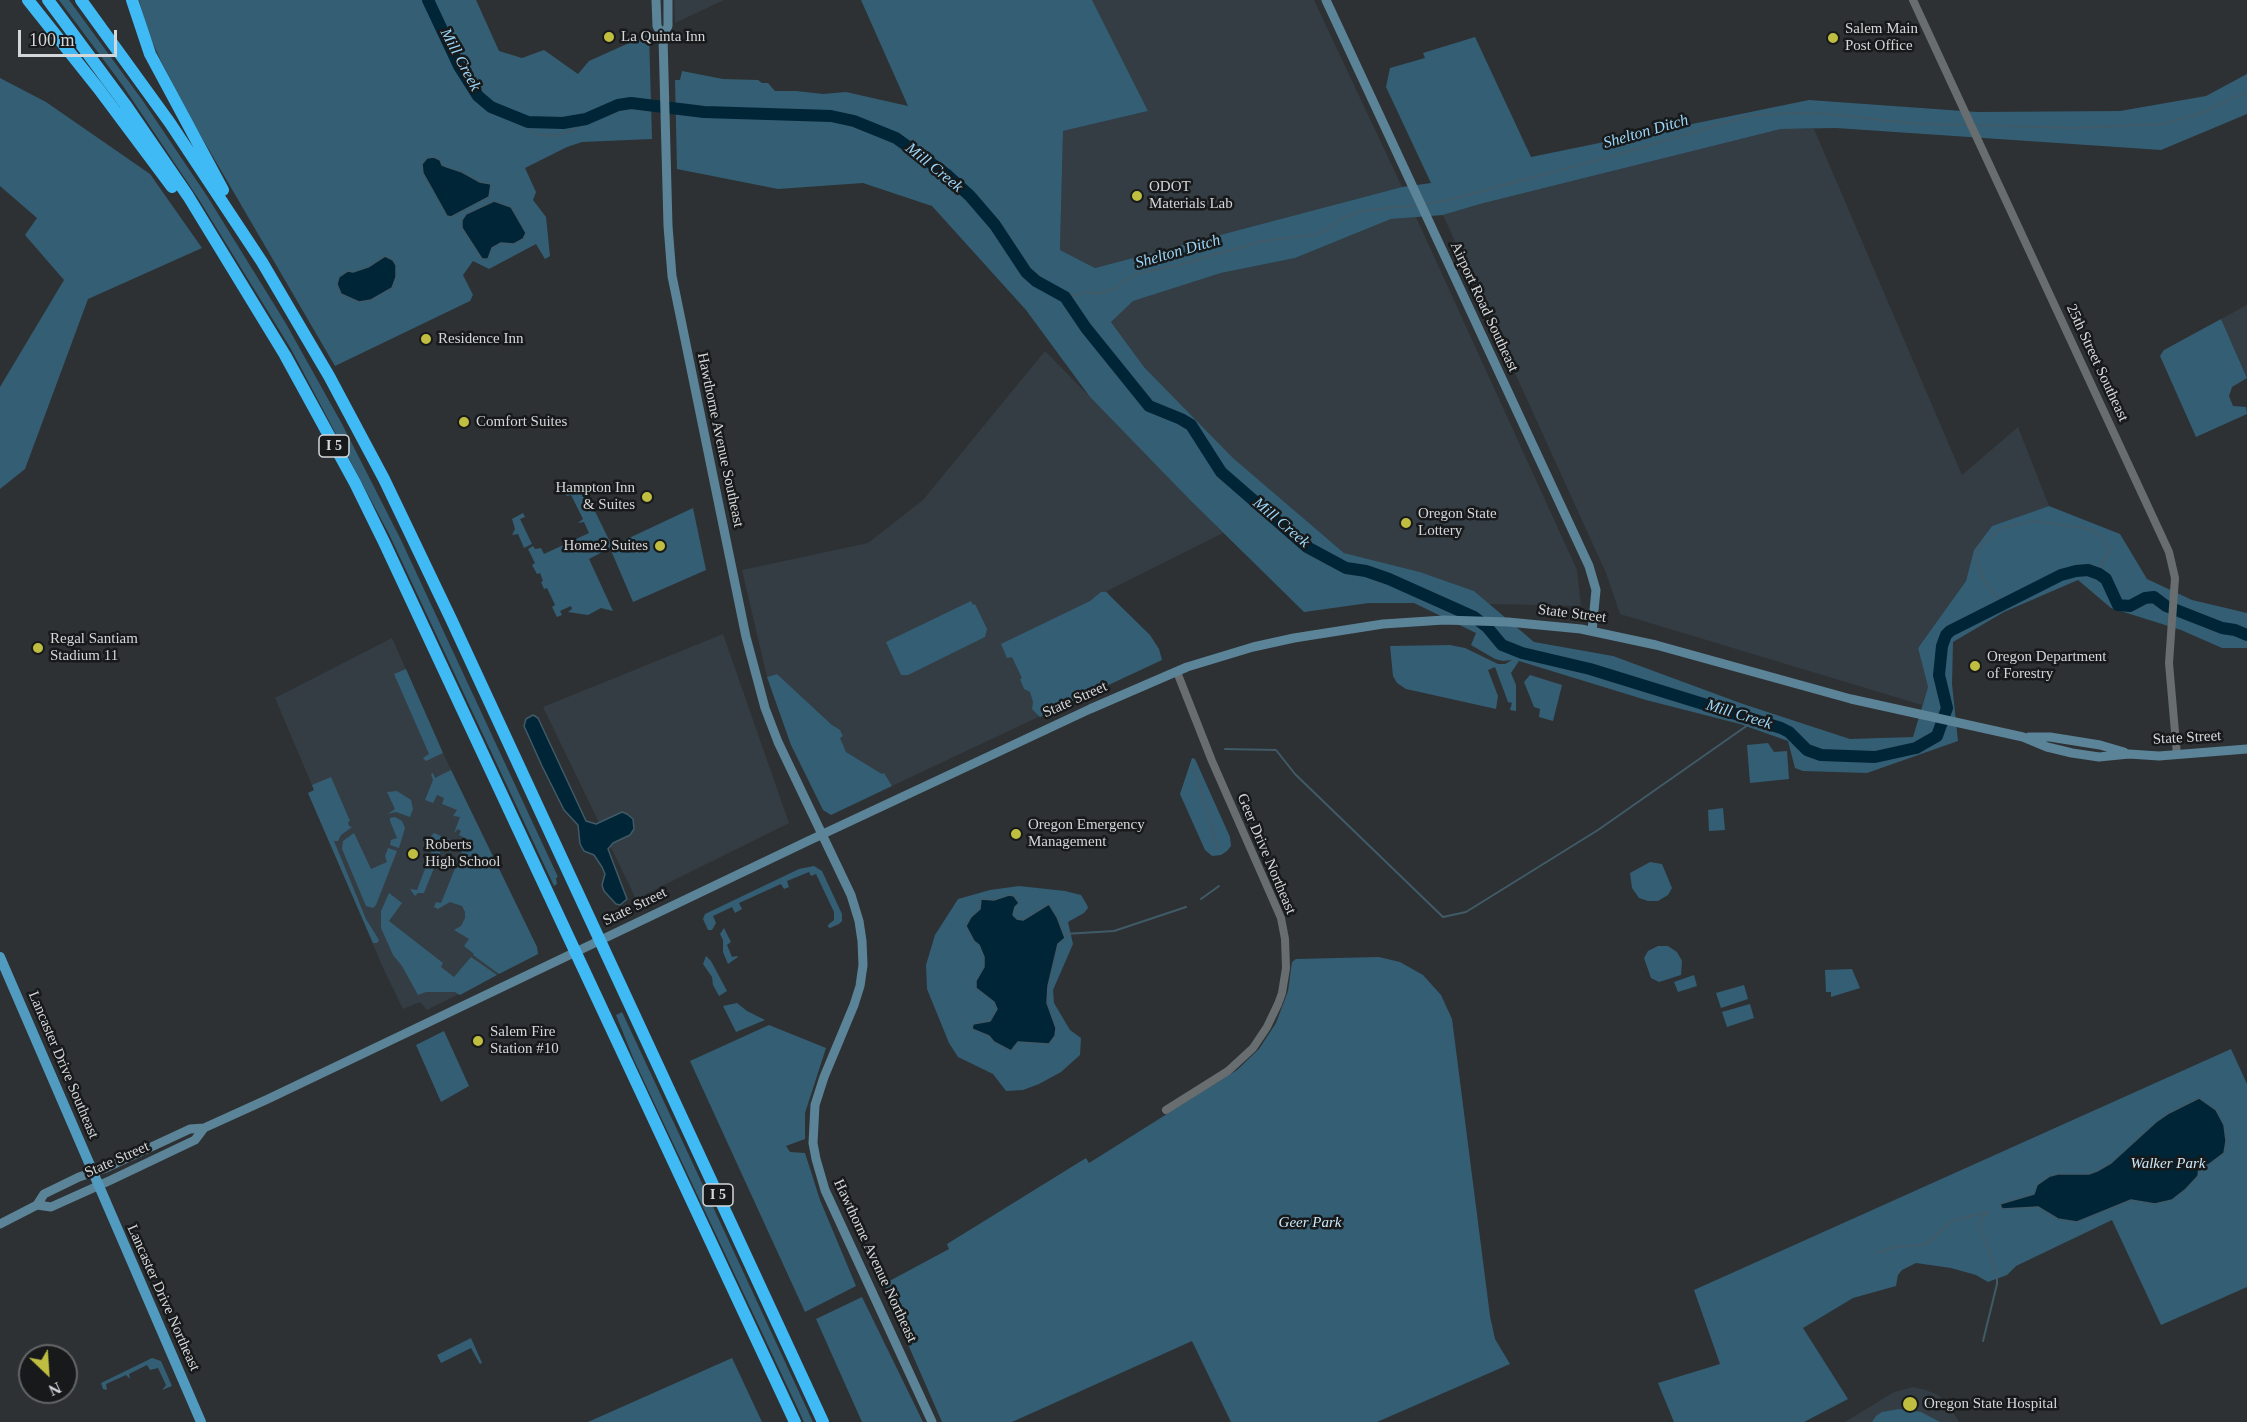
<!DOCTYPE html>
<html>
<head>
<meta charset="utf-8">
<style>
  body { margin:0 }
  #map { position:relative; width:2247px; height:1422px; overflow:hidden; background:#2d3134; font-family:Georgia,serif }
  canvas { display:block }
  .north { position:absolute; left:18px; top:1344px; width:60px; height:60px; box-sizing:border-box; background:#17191a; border:2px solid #636566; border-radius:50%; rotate:155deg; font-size:16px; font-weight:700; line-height:24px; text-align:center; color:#d4d7d9 }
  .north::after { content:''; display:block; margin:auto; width:21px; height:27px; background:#bfbe41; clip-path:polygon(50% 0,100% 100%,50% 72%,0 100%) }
  .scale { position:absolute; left:18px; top:30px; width:99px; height:27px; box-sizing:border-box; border:3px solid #d4d7d9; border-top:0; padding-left:8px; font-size:18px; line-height:21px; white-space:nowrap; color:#d4d7d9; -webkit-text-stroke:4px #17191a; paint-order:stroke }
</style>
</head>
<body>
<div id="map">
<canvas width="2247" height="1422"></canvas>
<div class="north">N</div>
<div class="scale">100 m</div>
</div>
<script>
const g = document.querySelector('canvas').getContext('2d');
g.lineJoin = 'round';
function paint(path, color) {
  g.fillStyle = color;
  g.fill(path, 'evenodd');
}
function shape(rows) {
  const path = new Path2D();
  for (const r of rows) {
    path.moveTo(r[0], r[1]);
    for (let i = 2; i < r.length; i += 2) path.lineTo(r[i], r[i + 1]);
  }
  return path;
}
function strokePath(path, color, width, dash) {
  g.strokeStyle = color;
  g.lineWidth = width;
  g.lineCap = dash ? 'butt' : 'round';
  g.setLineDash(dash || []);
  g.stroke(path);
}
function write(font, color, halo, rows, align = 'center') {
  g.font = font + ' Georgia,serif';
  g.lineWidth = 5;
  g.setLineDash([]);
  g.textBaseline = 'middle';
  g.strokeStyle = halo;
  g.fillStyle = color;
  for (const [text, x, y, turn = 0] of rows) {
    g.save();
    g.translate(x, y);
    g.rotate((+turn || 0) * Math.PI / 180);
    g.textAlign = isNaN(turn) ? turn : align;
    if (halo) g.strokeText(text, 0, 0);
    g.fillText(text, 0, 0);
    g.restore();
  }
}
paint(shape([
  [674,0,724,0,675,23],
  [1092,0,1314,0,1402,187,1095,268,1060,250,1063,131,1148,111],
  [1781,129,1814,129,1962,475,2018,427,2049,506,1992,526,1974,550,1966,581,1918,648,1928,687,1922,705,1620,614,1606,573,1443,215,1480,204],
  [1416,217,1577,570,1581,606,1489,604,1474,591,1420,572,1344,553,1233,458,1144,367,1111,322,1132,301,1221,273,1295,258,1391,219],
  [2247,305,2247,378,2221,319],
  [1045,351,1223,533,1107,591,1157,661,892,786,882,774,846,752,839,738,843,735,777,674,767,677,742,570,868,543,923,500],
  [723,634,789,823,636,899,543,707],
  [392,638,443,753,537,947,538,954,427,1010,420,1002,403,1009,384,970,308,793,314,790,275,698],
  [1913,1387,1926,1390,1938,1395,1950,1407,1959,1422,1845,1422,1894,1392]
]), '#343d43');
paint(shape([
  [59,0,69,0,143,101,207,196,285,322,342,424,401,540,558,877,556,878,557,884,554,886,390,536,291,349,198,198,123,86],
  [139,0,476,0,499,51,522,58,544,50,578,74,589,61,649,34,652,139,582,142,567,147,525,168,536,192,533,200,546,217,550,256,545,259,536,244,489,269,473,261,463,275,473,295,470,301,335,366,191,119,160,59,147,30],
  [861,0,1092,0,1148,111,1063,131,1060,250,1095,268,1402,187,1431,183,1386,87,1390,68,1425,58,1423,53,1475,37,1531,157,1809,100,1977,112,2120,111,2206,96,2247,74,2247,114,2161,150,1836,128,1781,129,1480,204,1443,215,1391,219,1295,258,1221,273,1133,301,1111,322,1144,367,1233,458,1344,553,1420,572,1474,591,1534,642,1613,656,1743,704,1850,739,1913,737,1928,687,1918,648,1966,581,1974,550,1992,526,2049,506,2120,534,2147,579,2192,600,2247,613,2247,648,2222,648,2181,630,2111,608,2078,580,2004,612,1953,642,1952,684,1958,741,1867,773,1803,771,1795,768,1788,741,1740,724,1646,700,1519,661,1511,673,1516,685,1516,711,1510,710,1512,703,1508,702,1495,667,1488,670,1498,696,1496,709,1406,689,1397,683,1393,676,1390,646,1450,645,1465,648,1498,664,1505,664,1512,660,1503,661,1495,659,1471,645,1476,633,1414,603,1369,603,1304,612,1191,501,1090,397,1026,310,932,206,863,183,778,189,677,169,675,80,680,80,682,71,723,79,758,80,762,83,768,83,775,91,796,91,823,94,846,92,908,106],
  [0,78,46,102,150,174,202,248,88,299,25,469,0,489,0,387,64,280,25,235,37,218,0,186],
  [2221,319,2247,378,2232,387,2229,396,2233,406,2246,407,2247,414,2196,437,2160,356,2164,350],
  [581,483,612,546,693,508,706,570,633,602,610,548,589,559,613,611,601,608,588,615,568,612,572,609,571,606,560,611,562,615,557,617,552,607,555,605,547,588,544,589,541,582,543,581,540,573,537,574,532,565,535,563,528,549,533,546,535,549,541,548,544,554,589,533,584,522,578,523,583,519,571,495,567,496,565,494,569,487],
  [523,513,525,517,520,519,532,544,524,548,518,534,512,535,515,529,512,519],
  [1101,592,1106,592,1150,635,1159,649,1162,660,1040,717,1032,709,1033,702,1030,692,1024,689,1020,679,1022,678,1012,657,1007,658,1001,644,1090,601],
  [971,601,973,605,975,604,987,629,985,637,908,675,901,675,886,642],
  [406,669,443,753,426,761,423,758,429,754,394,674],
  [777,674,832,725,840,730,843,736,840,738,846,752,882,774,884,773,892,786,831,815,823,810,791,745,774,697,767,677],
  [1530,675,1562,685,1553,721,1539,717,1540,709,1534,707,1524,682],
  [1768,743,1774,752,1787,751,1789,779,1750,783,1747,745],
  [1192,758,1195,759,1230,837,1231,846,1227,851,1221,855,1212,856,1205,850,1180,794],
  [451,770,537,947,538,954,499,974,473,955,474,954,464,946,469,939,454,930,461,926,465,918,465,912,462,906,450,902,438,909,434,907,436,902,441,903,467,839,459,835,461,831,458,829,454,833,460,817,453,816,457,810,442,804,444,798,437,795,433,803,425,800,433,780,431,774,433,773,435,778],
  [331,777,350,821,348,822,349,826,352,827,341,835,338,841,334,841,366,919,379,940,377,943,373,943,308,793,314,790,312,785],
  [397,791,411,800,413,809,410,817,396,812,388,814,395,809,387,792],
  [1723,808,1725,830,1709,831,1708,810],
  [395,817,402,821,405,828,399,848,390,845,391,840,397,838,390,821,390,818],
  [354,833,371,869,387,862,385,856,388,848,397,851,376,905,373,908,366,906,342,849,343,841],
  [434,833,450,840,451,843,450,845,444,843,424,893,418,893,415,896,410,889,417,890,436,840,430,837],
  [1650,862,1662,864,1672,888,1668,895,1658,901,1648,901,1639,898,1632,888,1630,873],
  [814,866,822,871,842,914,842,921,839,924,830,928,828,927,828,925,834,920,834,912,816,874,811,876,809,872,787,881,789,887,784,889,781,884,739,903,742,909,735,913,732,907,713,916,716,923,712,930,708,930,703,919,705,914,799,869],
  [1019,886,1065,891,1081,895,1087,905,1088,908,1084,913,1068,922,1073,944,1053,990,1054,1003,1070,1030,1081,1038,1080,1055,1061,1072,1039,1084,1023,1090,1006,1091,993,1074,958,1057,949,1043,927,989,926,965,935,935,958,899,990,890],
  [389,893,402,903,389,921,443,963,441,967,454,977,471,957,497,975,460,995,455,992,426,992,418,995,402,966,393,955,381,928,381,911],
  [724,928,731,942,727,945,732,957,737,956,738,957,728,964,723,952,723,940,720,934],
  [1658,946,1668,946,1677,952,1682,961,1681,975,1659,982,1651,978,1644,958,1648,951],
  [706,956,711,961,727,991,719,996,713,985,712,977,703,964],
  [1379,957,1400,962,1423,975,1441,995,1452,1019,1490,1316,1495,1339,1510,1364,1377,1422,1231,1422,1192,1341,1012,1422,942,1422,882,1285,949,1249,947,1244,1086,1158,1089,1163,1237,1070,1259,1049,1276,1023,1288,991,1292,962,1296,959],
  [1852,969,1860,988,1831,997,1831,992,1826,992,1825,970],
  [1694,975,1697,986,1678,992,1674,982],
  [1744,985,1748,999,1721,1008,1716,993],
  [737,1003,747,1011,765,1020,736,1032,723,1006],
  [1750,1004,1754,1018,1727,1027,1722,1012],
  [622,1012,694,1166,813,1422,804,1422,634,1060,616,1015],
  [769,1025,826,1048,805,1113,805,1139,786,1146,790,1152,805,1153,820,1200,856,1286,805,1312,690,1061],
  [444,1031,469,1086,441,1102,416,1045],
  [2231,1049,2247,1084,2247,1287,2161,1325,2112,1220,2016,1266,2007,1275,1988,1282,1976,1275,1951,1268,1916,1263,1902,1270,1898,1275,1896,1286,1853,1298,1803,1328,1848,1399,1804,1422,1674,1422,1658,1383,1720,1364,1694,1290],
  [862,1297,923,1422,862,1422,816,1319],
  [471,1338,482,1363,480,1364,471,1348,441,1363,437,1355],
  [152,1358,161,1361,172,1386,162,1390,166,1385,158,1368,150,1370,147,1365,129,1374,130,1379,126,1375,106,1384,107,1390,103,1389,101,1383],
  [732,1358,762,1422,588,1422],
  [1899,1409,1921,1412,1940,1422,1872,1422,1876,1416,1882,1412]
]), '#345e74');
const water = shape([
  [434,157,440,160,442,165,447,167,462,172,480,182,491,184,489,197,451,217,447,216,423,173,422,164,427,158,434,157],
  [494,201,511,207,526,233,523,239,514,244,501,243,492,248,488,259,482,259,462,228,462,220,466,214,494,201],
  [385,256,393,260,396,265,396,277,392,288,371,300,359,302,341,294,337,284,339,277,348,271,353,272,368,267,385,256],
  [533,715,538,718,586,821,596,824,622,812,627,814,633,819,634,829,630,835,613,843,608,849,627,899,620,905,616,904,604,891,602,885,605,874,602,867,594,855,584,851,580,844,578,825,564,810,542,766,524,726,526,719,533,715],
  [1009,895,1014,896,1019,903,1015,907,1013,915,1017,919,1023,920,1049,904,1057,917,1065,938,1058,944,1048,986,1047,1003,1056,1028,1055,1036,1049,1044,1018,1042,1011,1051,994,1042,989,1036,972,1029,973,1024,990,1021,997,1009,994,1002,976,988,976,981,984,967,984,957,979,945,974,941,966,926,971,917,980,909,981,899,994,900,1009,895],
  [2199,1098,2216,1110,2224,1125,2226,1141,2224,1153,2208,1165,2199,1167,2198,1176,2186,1189,2172,1200,2155,1204,2131,1200,2077,1222,2058,1219,2038,1207,2002,1209,2000,1204,2034,1194,2037,1185,2050,1176,2058,1174,2089,1174,2097,1171,2111,1163,2156,1122,2169,1113,2199,1098]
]);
paint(water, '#002536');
strokePath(water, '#405a67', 1.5);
strokePath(shape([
  [528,122,532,131,538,135,555,136,576,129,586,119],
  [1973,125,2075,128,2163,124,2204,112,2247,92],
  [1425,204,1452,199,1609,157,1748,116,1792,113,1828,114,1918,124,1968,125],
  [1065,297,1088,292,1094,294,1114,289,1124,281,1136,274,1183,264,1262,241,1315,235,1328,229,1341,219,1361,211,1419,205],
  [1999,606,1998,599,1985,582,1976,561,1976,555,1980,547,1988,539,2001,528,2035,521,2090,529,2104,538,2110,551,2101,565,2099,574],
  [1225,749,1276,750,1295,774,1443,917,1466,912,1598,830,1755,720],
  [1194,768,1218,849],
  [1201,899,1219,886],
  [1064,934,1114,931,1186,907],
  [1876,1253,1894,1247,1922,1245,1929,1242,1951,1221,1988,1212],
  [1983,1341,1997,1284,1997,1274,1980,1226,1982,1218,1988,1212]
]), '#405a67', 2);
strokePath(shape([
  [428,0,459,66,478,96,491,107,528,122,563,123,586,119,618,105,631,103,704,112,831,116,854,121,896,138,946,174,970,196,995,225,1026,272,1036,281,1065,297,1086,328,1149,406,1181,419,1191,425,1221,472,1307,547,1346,568,1366,571,1389,579,1474,617,1487,627,1502,645,1522,653,1590,669,1781,728,1789,732,1807,750,1821,755,1875,757,1916,748,1937,736,1947,708,1939,675,1942,646,1946,635,1950,631,2061,575,2076,571,2088,570,2099,574,2106,579,2118,605,2130,606,2145,598,2154,597,2166,606,2222,628,2235,630,2247,635]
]), '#002536', 12);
strokePath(shape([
  [1913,0,2169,552,2175,578,2169,663,2177,755],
  [1166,1110,1228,1071,1253,1048,1267,1027,1278,1004,1282,993,1286,968,1285,939,1281,918,1212,761,1177,672]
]), '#686d70', 8);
strokePath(shape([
  [656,0,657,26,663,37,668,226,672,276,746,637,765,708,778,742,851,895,859,921,862,941,863,965,860,986,854,1005,824,1077,815,1105,813,1143,816,1159,825,1190,932,1422],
  [1326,0,1589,566,1596,590,1592,631],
  [663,37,668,26,668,0],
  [2029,737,2050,737,2100,745,2124,752],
  [37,1205,51,1207,111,1180,195,1140,204,1128],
  [0,1224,37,1205,44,1194,79,1177,106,1168,190,1129,204,1128,268,1099,808,841,1090,709,1187,667,1253,647,1294,638,1383,624,1444,620,1508,622,1581,629,1656,645,1851,699,2023,737,2047,747,2072,753,2099,757,2129,754,2159,756,2247,749]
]), '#5c8498', 9);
strokePath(shape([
  [0,957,201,1422]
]), '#509bbf', 10);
strokePath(shape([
  [28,0,98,88,172,187],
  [48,0,125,104,188,196,285,355,355,483,384,542,795,1422],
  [81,0,170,123,262,262,329,376,384,479,451,619,823,1422],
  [132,0,150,54,223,190]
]), '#40baf4', 12);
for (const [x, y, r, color] of [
  [609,37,6,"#bfbe41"],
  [1833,38,6,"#bfbe41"],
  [1137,196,6,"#bfbe41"],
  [426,339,6,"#bfbe41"],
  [464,422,6,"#bfbe41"],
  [647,497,6,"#bfbe41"],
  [1406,523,6,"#bfbe41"],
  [660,546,6,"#bfbe41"],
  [38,648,6,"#bfbe41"],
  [1975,666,6,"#bfbe41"],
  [1016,834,6,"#bfbe41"],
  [413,854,6,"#bfbe41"],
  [478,1041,6,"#bfbe41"],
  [1910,1404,8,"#bfbe41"]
]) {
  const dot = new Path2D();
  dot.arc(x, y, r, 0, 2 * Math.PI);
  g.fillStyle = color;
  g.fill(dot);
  strokePath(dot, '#17191a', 2);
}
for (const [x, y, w] of [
  [334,446,30],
  [718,1195,30]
]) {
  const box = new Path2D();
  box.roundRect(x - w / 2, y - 11, w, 22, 4.5);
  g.fillStyle = '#17191a';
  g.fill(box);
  strokePath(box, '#d4d7d9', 1.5);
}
write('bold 14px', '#d4d7d9', null, [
  ["I 5",334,446],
  ["I 5",718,1195]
]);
write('15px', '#d4d7d9', '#17191a', [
  ["Salem Main",1845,29],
  ["Post Office",1845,46],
  ["La Quinta Inn",621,37],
  ["ODOT",1149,187],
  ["Materials Lab",1149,204],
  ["Residence Inn",438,339],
  ["Comfort Suites",476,422],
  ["Hampton Inn",635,488,"right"],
  ["& Suites",635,505,"right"],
  ["Oregon State",1418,514],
  ["Lottery",1418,531],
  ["Home2 Suites",648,546,"right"],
  ["Regal Santiam",50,639],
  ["Stadium 11",50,656],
  ["Oregon Department",1987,657],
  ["of Forestry",1987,674],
  ["Oregon Emergency",1028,825],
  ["Management",1028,842],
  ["Roberts",425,845],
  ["High School",425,862],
  ["Salem Fire",490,1032],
  ["Station #10",490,1049],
  ["Oregon State Hospital",1924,1404]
], 'left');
write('15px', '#d4d7d9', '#17191a', [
  ["Airport Road Southeast",1484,307,65],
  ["25th Street Southeast",2097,363,65],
  ["Hawthorne Avenue Southeast",720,440,78],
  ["State Street",1572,614,7],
  ["State Street",1075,700,-24],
  ["State Street",2187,738,-3],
  ["Geer Drive Northeast",1266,854,67],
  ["State Street",635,907,-26],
  ["Lancaster Drive Southeast",63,1065,67],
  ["State Street",117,1160,-24],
  ["Hawthorne Avenue Northeast",875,1261,65],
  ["Lancaster Drive Northeast",163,1298,66]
]);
write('italic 15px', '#cce9fa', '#17191a', [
  ["Walker Park",2168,1164],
  ["Geer Park",1310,1223]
]);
write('italic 16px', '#9bd6f8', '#17191a', [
  ["Mill Creek",460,60,62],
  ["Shelton Ditch",1646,132,-16],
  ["Mill Creek",934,168,39],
  ["Shelton Ditch",1178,252,-16],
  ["Mill Creek",1281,523,40],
  ["Mill Creek",1739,715,17]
]);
</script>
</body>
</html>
